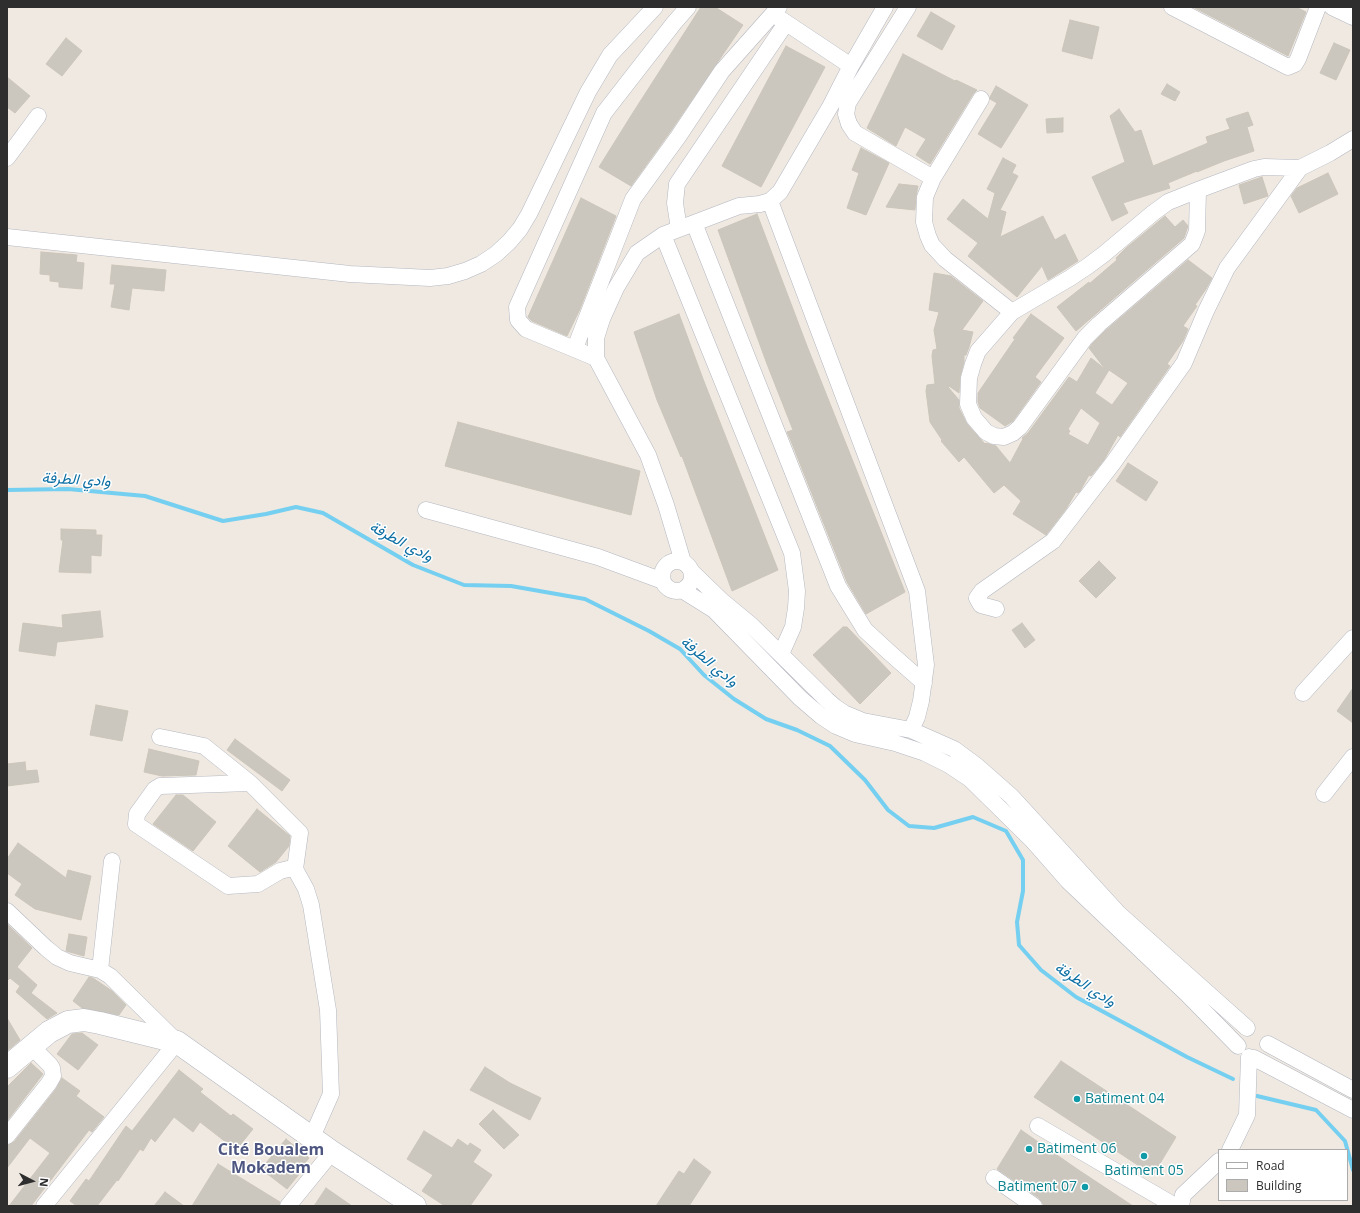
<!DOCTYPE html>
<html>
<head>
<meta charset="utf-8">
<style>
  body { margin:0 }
  #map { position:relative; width:1360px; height:1213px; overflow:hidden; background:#efe9e1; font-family:"Open Sans",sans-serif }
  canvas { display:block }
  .frame { position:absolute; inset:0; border:8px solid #2e2e2e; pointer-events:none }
  .legend { position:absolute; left:1218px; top:1149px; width:130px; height:52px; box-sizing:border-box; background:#fff; border:1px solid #ababab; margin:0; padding:5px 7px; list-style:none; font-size:12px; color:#2e2e2e }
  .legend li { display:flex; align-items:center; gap:8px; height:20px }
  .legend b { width:20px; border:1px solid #ababab }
  .north { position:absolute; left:12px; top:1161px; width:40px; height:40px; -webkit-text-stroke:3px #fff; paint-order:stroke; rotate:96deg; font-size:11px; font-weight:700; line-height:16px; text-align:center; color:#2e2e2e }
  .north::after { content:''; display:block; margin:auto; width:14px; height:18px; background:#2e2e2e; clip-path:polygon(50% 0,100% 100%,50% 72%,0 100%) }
</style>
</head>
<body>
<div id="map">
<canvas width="1360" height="1213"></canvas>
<div class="frame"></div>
<ul class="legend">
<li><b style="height:5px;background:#fff"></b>Road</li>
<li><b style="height:11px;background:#cbc7bf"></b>Building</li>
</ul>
<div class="north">N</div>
</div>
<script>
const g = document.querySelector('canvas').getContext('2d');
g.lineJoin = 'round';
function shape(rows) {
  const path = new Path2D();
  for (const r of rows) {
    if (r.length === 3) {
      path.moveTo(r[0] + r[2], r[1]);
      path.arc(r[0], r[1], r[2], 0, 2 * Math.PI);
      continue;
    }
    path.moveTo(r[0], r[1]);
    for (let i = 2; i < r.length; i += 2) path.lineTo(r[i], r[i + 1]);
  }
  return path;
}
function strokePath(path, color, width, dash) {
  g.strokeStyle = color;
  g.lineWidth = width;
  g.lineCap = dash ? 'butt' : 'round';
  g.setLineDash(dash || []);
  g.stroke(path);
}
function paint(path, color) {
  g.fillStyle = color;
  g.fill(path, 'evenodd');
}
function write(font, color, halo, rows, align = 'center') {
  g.font = font + ' "Open Sans",Vazirmatn,sans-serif';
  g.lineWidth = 3;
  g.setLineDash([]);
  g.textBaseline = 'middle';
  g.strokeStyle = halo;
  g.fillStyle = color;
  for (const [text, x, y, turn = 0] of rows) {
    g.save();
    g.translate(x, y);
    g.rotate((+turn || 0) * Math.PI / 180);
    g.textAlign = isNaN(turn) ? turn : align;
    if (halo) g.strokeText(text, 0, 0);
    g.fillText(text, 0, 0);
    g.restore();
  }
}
strokePath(shape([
  [7,490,68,489,145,496,223,521,266,514,296,507,323,513,413,565,464,585,511,586,585,599,649,631,680,649,704,675,734,699,766,719,797,730,830,746,865,780,888,810,909,826,934,828,973,817,1006,831,1023,860,1023,891,1017,922,1019,945,1041,970,1076,997,1187,1057,1233,1079],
  [1257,1096,1316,1110,1345,1141,1353,1170]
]), '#75cff0', 4);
const building = shape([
  [701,7,715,7,743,25,670,132,631,186,599,167,634,111,701,7],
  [1193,7,1296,7,1306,12,1288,56,1193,7],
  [931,12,955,26,942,50,917,36,931,12],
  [1070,20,1099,27,1092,59,1062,51,1070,20],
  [66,38,82,51,62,76,46,64,66,38],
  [1334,43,1350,50,1336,80,1320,73,1334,43],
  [786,46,825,67,761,187,722,166,786,46],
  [903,54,955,81,956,80,977,90,973,94,930,164,916,155,926,139,905,127,896,146,867,128,903,54],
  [7,77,30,96,15,113,7,107,7,77],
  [1167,84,1180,92,1175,101,1161,94,1167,84],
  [996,86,1028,105,1001,148,978,134,997,103,990,99,990,97,996,86],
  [1119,109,1135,132,1141,130,1153,166,1208,143,1206,137,1230,129,1226,119,1248,112,1253,125,1247,127,1254,151,1224,161,1197,172,1197,171,1168,183,1170,188,1123,203,1128,213,1112,221,1092,177,1125,162,1110,116,1119,109],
  [1063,118,1063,132,1047,133,1046,119,1063,118],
  [861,148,889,163,866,215,847,208,859,173,852,170,861,148],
  [1003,158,1016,165,1012,173,1018,176,1000,210,1006,212,1000,237,1043,216,1055,240,1065,234,1078,261,1048,280,1042,266,1017,297,968,256,978,243,947,219,963,199,988,219,995,193,987,189,1003,158],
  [1328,173,1338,194,1299,213,1291,196,1297,188,1328,173],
  [1262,177,1268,196,1244,204,1239,185,1262,177],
  [899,184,918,186,916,196,915,210,886,207,899,184],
  [581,198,616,216,580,309,567,336,532,321,528,317,581,198],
  [757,214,807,346,905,592,866,614,847,582,791,441,787,432,793,430,767,364,718,230,757,214],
  [1165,216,1175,227,1183,220,1188,226,1184,238,1076,331,1057,307,1089,282,1089,284,1117,260,1116,258,1126,248,1165,216],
  [41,252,77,255,76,262,84,263,82,289,59,287,59,282,50,281,50,275,40,274,41,252],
  [1188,260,1212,278,1206,289,1195,305,1197,306,1183,326,1188,329,1183,341,1167,364,1170,366,1120,437,1118,435,1104,460,1091,476,1089,475,1080,491,1078,493,1076,492,1066,509,1046,535,1013,514,1021,501,1004,485,994,493,964,457,959,462,941,441,942,440,930,422,926,391,927,385,935,384,932,356,933,350,937,349,934,330,939,312,929,310,934,273,951,276,983,301,962,330,973,332,969,347,966,355,964,355,964,362,960,377,959,393,949,386,948,387,959,400,959,408,967,424,985,444,986,443,996,446,1010,463,1023,439,1022,438,1028,433,1069,377,1077,382,1091,358,1105,369,1089,348,1092,344,1105,331,1188,260],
  [1109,370,1128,383,1112,405,1095,393,1109,370],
  [1081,408,1100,423,1088,445,1068,434,1070,431,1068,429,1081,408],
  [112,265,166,270,164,291,132,288,129,310,111,307,115,284,110,284,112,265],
  [679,314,703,379,778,570,732,591,682,456,681,457,657,400,634,332,679,314],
  [1031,314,1064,338,1035,377,1041,382,1013,421,1005,426,980,408,978,402,978,393,1015,339,1013,338,1031,314],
  [458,422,640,471,631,515,445,466,458,422],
  [1128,463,1158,482,1146,501,1116,481,1128,463],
  [61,529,96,530,96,535,102,535,101,556,91,555,91,573,59,572,63,540,61,540,61,529],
  [1099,561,1116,578,1096,598,1079,581,1099,561],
  [100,611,103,637,57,642,55,656,19,651,23,623,63,628,62,615,100,611],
  [1022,623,1035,640,1025,648,1012,630,1022,623],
  [843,627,847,627,891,673,860,704,813,655,843,627],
  [1353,688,1353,723,1337,711,1353,688],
  [96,705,128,711,122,741,90,735,96,705],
  [235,739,290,780,282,791,227,750,235,739],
  [149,749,199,761,196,775,162,776,144,772,149,749],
  [25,762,26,771,37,770,39,782,7,786,7,764,25,762],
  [176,795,183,795,216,822,193,851,153,824,176,795],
  [257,809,290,836,289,846,276,862,260,872,228,846,257,809],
  [18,843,66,878,68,870,91,876,81,920,35,909,15,895,22,884,7,873,7,859,18,843],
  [7,924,32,948,17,967,37,985,31,993,57,1013,47,1019,16,992,20,986,10,978,7,981,7,924],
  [69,934,87,937,84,956,66,951,69,934],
  [89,977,93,978,112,991,126,1005,119,1015,82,1008,73,1001,89,977],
  [7,1018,20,1040,7,1051,7,1018],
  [82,1033,98,1045,78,1070,57,1054,72,1034,82,1033],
  [1061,1061,1176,1137,1153,1175,1034,1097,1061,1061],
  [31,1063,43,1074,7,1121,7,1087,31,1063],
  [485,1067,510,1083,541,1098,530,1120,470,1090,485,1067],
  [179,1070,203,1089,200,1092,231,1116,233,1114,253,1129,236,1150,200,1122,193,1132,174,1117,155,1142,151,1138,143,1151,140,1149,118,1181,117,1180,97,1206,77,1206,70,1201,86,1179,89,1181,126,1126,132,1131,179,1070],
  [62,1078,80,1091,76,1096,104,1117,92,1132,89,1130,31,1206,9,1206,50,1153,30,1138,7,1168,7,1145,14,1142,56,1089,62,1078],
  [493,1110,519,1135,504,1149,479,1124,493,1110],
  [1021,1130,1077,1169,1133,1206,1045,1206,1043,1204,1039,1198,997,1169,1021,1130],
  [424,1131,452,1148,458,1139,468,1146,470,1143,481,1150,473,1162,492,1175,470,1206,445,1206,422,1191,433,1175,407,1159,424,1131],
  [286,1139,309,1158,298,1171,300,1173,287,1189,261,1169,286,1139],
  [694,1159,711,1172,689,1206,656,1206,679,1171,684,1174,694,1159],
  [218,1164,280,1202,279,1206,192,1206,218,1164],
  [326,1188,352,1206,314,1206,326,1188],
  [165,1192,184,1206,154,1206,165,1192]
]);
paint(building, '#cbc7bf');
strokePath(building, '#cbc5ba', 1);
const street = shape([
  [908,7,848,103,846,114,849,124,855,133,933,178],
  [1172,7,1288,67,1295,64,1298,59,1318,7],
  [1332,7,1353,17],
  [779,18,851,66],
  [981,99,933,178,925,197,924,222,928,236,932,245,945,259,1012,312],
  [7,158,38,116],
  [1198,190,1197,231,1192,244,1099,324,1085,338,1020,427,1013,433,1004,437,994,436,986,432,974,418,968,404,969,378,973,364,978,351,1012,312,1070,278,1088,266,1104,254,1153,213,1168,202,1198,190,1254,169,1264,167,1300,168],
  [770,201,917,591,926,665,921,701,917,717,911,730],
  [694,223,838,586,865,630,890,653,924,683],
  [679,229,675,203,677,184,786,23],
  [663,235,792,553,797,591,796,608,793,627,781,654],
  [7,237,350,274,430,278,448,276,465,271,481,264,496,254,509,242,520,229,529,214,588,92,610,55,655,7],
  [575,348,633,199,678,137,722,71,779,7],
  [596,358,526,329,518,320,517,307,604,113,674,23,688,7],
  [426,510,598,557,663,581],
  [677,576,15],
  [683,562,666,505,648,455,596,358,596,338,602,319,616,288,637,253,663,235,739,206,760,204,770,201,780,192,831,105,851,66,885,7],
  [691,571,722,601,751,625,827,700,835,707,844,713,863,721,911,730,954,749,977,766,1011,796,1118,913,1247,1028],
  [682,590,714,610,800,698,821,716,836,726,855,734,895,743,925,753,949,765,970,779,1032,840,1068,881,1187,994,1238,1046],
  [996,609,981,605,977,598,982,591,1053,541,1113,463,1184,363,1206,311,1227,268,1300,168,1330,153,1353,139],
  [1303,693,1353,638],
  [160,737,204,746,250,783,300,833,295,869],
  [250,783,160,786,155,789,137,814,136,824,228,886,258,884,280,871,288,869,295,869,306,889,311,905,328,1010,331,1094,312,1137],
  [1324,794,1353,757],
  [7,911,46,948,57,957,70,963,100,970,110,976,177,1042,44,1206],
  [100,970,112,861],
  [1268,1044,1353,1090],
  [1254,1058,1353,1110],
  [1038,1126,1175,1206],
  [7,1136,49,1083,53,1076,52,1068,50,1065,32,1047],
  [1230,1150,1247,1115,1249,1057],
  [994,1178,1034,1206],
  [288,1206,332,1152],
  [1181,1206,1183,1195,1219,1161]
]);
const secondary = shape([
  [7,1067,49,1032,68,1022,84,1020,100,1023,177,1042,332,1152,415,1206]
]);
strokePath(street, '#b4b7c1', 17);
strokePath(secondary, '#b4b7c1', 23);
strokePath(street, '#fff', 16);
strokePath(secondary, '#fff', 22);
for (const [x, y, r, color] of [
  [1077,1099,4,"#0f9aa8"],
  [1029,1149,4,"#0f9aa8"],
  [1144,1156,4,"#0f9aa8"],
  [1085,1187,4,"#0f9aa8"]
]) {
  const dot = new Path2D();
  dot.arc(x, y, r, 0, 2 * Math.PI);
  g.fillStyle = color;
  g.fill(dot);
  strokePath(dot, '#fff', 1.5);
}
write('14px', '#0d838f', '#fff', [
  ["Batiment 04",1085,1099],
  ["Batiment 06",1037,1149],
  ["Batiment 05",1144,1171,"center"],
  ["Batiment 07",1077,1187,"right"]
], 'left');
write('italic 15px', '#0d6fa3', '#fff', [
  ["وادي الطرفة",76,480,3],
  ["وادي الطرفة",401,542,28],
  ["وادي الطرفة",709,662,40],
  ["وادي الطرفة",1085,985,33]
]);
write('bold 16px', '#4d5680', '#fff', [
  ["Cité Boualem",271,1150],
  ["Mokadem",271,1168]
]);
</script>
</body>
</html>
